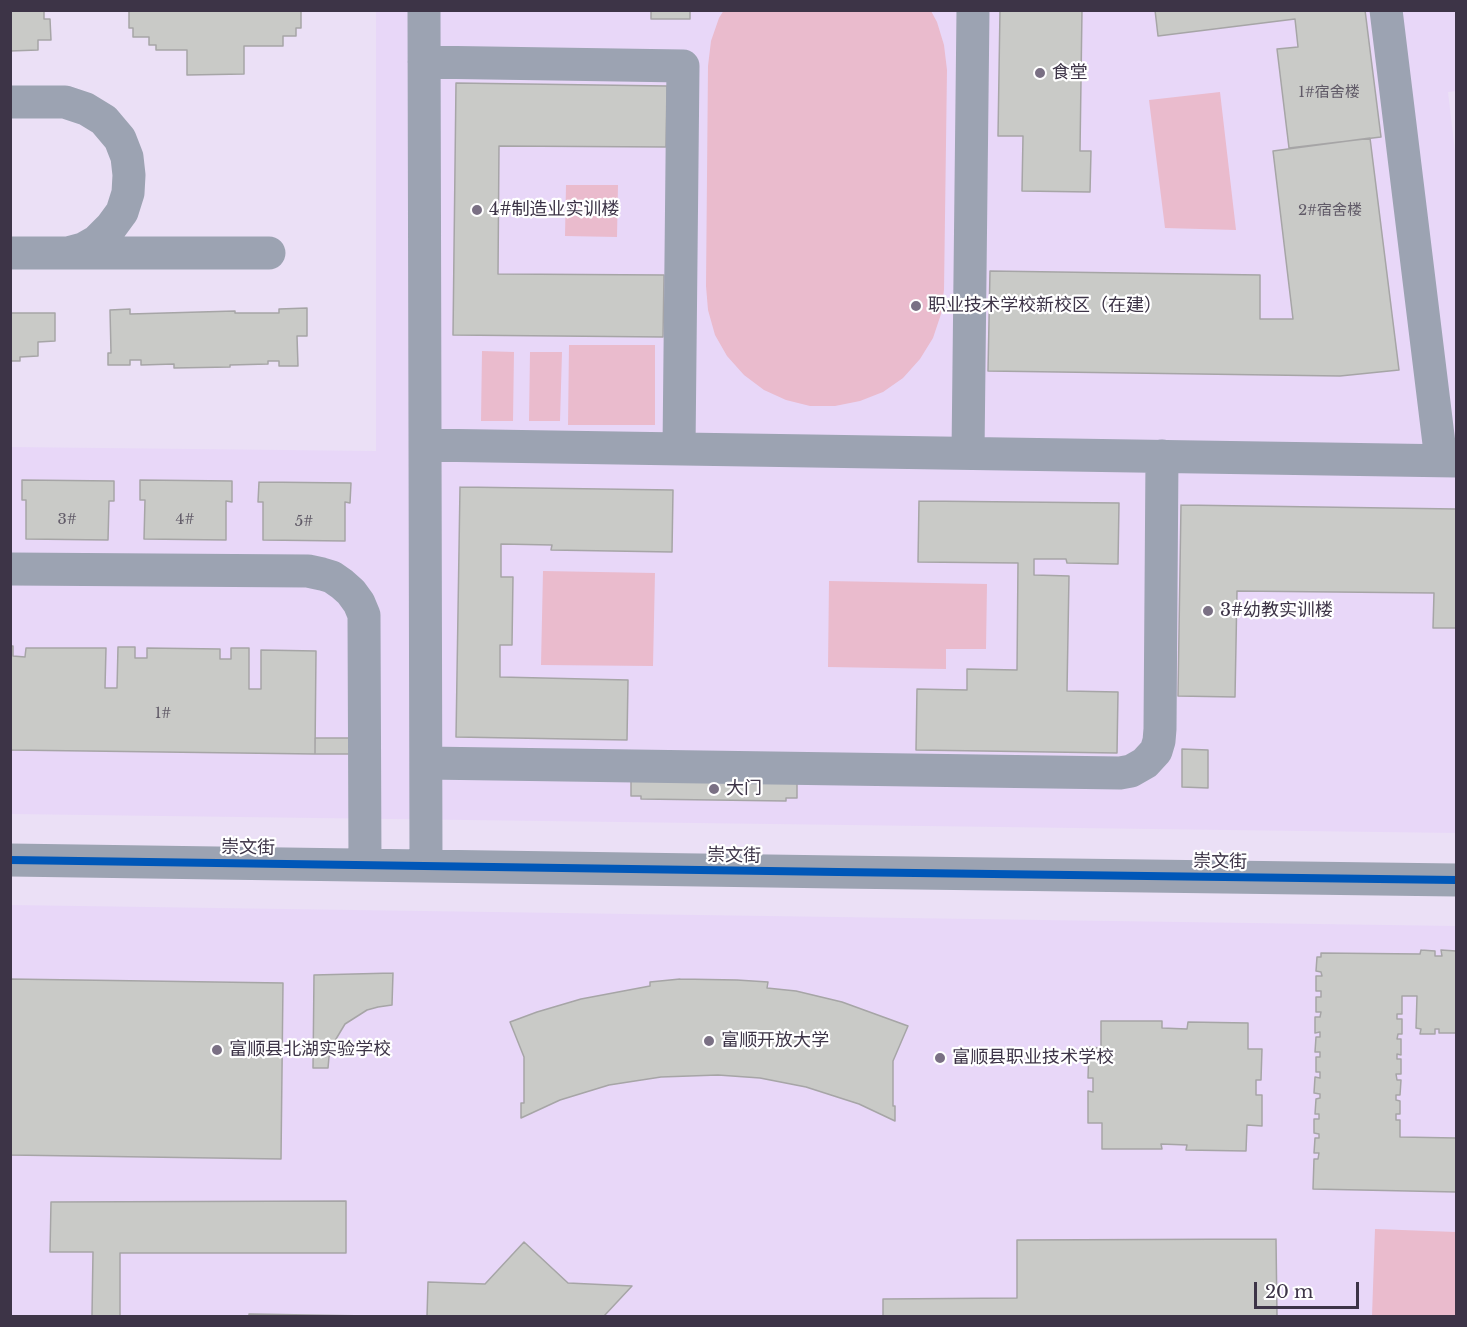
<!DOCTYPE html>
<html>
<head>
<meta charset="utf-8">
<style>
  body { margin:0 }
  #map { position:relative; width:1467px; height:1327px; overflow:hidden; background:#ebe0f6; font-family:"Libre Baskerville",serif }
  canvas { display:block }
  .frame { position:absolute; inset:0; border:12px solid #3d3447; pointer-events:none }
  .scale { position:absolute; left:1254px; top:1282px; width:105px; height:27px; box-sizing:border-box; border:3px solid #3d3447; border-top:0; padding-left:8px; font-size:18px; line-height:21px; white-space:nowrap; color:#3d3447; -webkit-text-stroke:4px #fff; paint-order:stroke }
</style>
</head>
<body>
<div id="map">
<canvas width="1467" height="1327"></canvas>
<div class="frame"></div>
<div class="scale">20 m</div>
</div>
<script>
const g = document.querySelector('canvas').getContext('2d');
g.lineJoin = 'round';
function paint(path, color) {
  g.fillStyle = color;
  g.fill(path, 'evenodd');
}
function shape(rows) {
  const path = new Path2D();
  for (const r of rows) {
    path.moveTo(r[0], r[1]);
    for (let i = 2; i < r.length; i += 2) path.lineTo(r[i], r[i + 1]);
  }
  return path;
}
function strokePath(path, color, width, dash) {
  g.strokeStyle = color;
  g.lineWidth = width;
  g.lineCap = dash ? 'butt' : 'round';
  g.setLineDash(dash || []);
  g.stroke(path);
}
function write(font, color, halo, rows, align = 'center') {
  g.font = font + ' "Libre Baskerville","Noto Sans SC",serif';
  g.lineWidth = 4.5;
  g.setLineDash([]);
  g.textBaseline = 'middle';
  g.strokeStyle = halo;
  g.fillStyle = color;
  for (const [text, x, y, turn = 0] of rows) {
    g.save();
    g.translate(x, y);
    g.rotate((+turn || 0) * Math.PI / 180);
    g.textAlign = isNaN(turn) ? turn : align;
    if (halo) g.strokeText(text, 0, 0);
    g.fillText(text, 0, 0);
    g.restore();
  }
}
paint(shape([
  [376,11,1456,11,1456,91,1448,92,1456,160,1456,833,11,814,11,447,376,451],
  [10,905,1456,926,1456,1316,11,1316]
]), '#e8d7f8');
paint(shape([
  [724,10,931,11,937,22,944,45,947,70,944,290,941,314,933,338,920,359,903,378,883,392,860,401,835,406,810,406,786,400,764,390,744,375,727,356,715,335,708,310,706,286,708,66,711,41,719,18],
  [1220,92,1236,230,1165,228,1149,100],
  [566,185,618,185,617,237,565,236],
  [569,345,655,345,655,425,568,425],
  [482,351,514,352,513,421,481,421],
  [530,352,562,352,560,421,529,421],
  [543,571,655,573,653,666,541,665],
  [829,581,987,584,986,649,946,649,946,669,828,667],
  [1375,1229,1456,1232,1456,1316,1372,1316]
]), '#eabbcd');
const building = shape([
  [10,10,44,10,44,19,50,19,51,40,38,40,38,50,10,51,10,10],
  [129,10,301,10,301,28,296,28,296,36,283,36,283,46,244,46,244,74,187,75,187,50,156,50,156,45,149,45,149,37,133,37,133,28,129,28,129,10],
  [651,10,690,10,690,19,651,19,651,10],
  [1000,10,1082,10,1080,151,1091,151,1090,192,1022,191,1023,136,998,136,1000,10],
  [1155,10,1365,10,1381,137,1289,148,1277,49,1298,47,1295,19,1158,36,1155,10],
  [456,83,667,86,666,147,499,146,498,274,664,275,663,337,453,335,456,83],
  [1370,138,1399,370,1340,376,988,371,990,271,1260,275,1260,319,1293,319,1273,151,1370,138],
  [307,308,307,336,297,336,298,366,279,366,279,361,268,361,268,364,230,365,230,367,174,368,174,364,141,365,141,360,130,360,130,365,108,365,108,353,111,353,110,310,130,309,130,314,235,311,235,313,279,313,279,309,307,308],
  [10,313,55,313,55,341,38,342,38,356,20,357,20,361,10,361,10,313],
  [22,480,114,481,114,501,109,501,108,540,26,539,26,500,22,500,22,480],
  [140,480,232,481,232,502,226,501,226,540,144,539,145,500,140,500,140,480],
  [259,482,351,483,350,503,345,502,345,541,263,540,263,502,258,502,259,482],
  [460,487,673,490,672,552,551,550,552,545,501,544,501,577,513,577,512,645,500,645,500,677,628,680,627,740,456,737,460,487],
  [919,501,1119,503,1118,564,1067,563,1066,559,1034,559,1034,575,1069,576,1067,691,1118,692,1117,753,916,750,917,689,967,690,967,669,1017,670,1018,563,918,562,919,501],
  [1181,505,1456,509,1456,628,1433,628,1434,593,1237,591,1235,697,1178,696,1181,505],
  [10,646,13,646,13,656,25,657,26,648,106,648,105,688,117,688,118,647,135,647,135,658,147,658,147,648,220,649,220,659,231,659,231,648,249,648,249,689,261,689,261,650,316,651,315,754,10,750,10,646],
  [315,738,376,738,377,754,315,754,315,738],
  [1182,749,1208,750,1208,788,1182,787,1182,749],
  [631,779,797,782,797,798,786,798,786,801,641,799,641,796,631,796,631,779],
  [1421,950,1435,951,1435,956,1442,956,1441,950,1456,951,1456,1033,1439,1033,1439,1029,1435,1029,1435,1034,1420,1034,1421,1029,1416,1028,1417,996,1402,996,1402,1014,1397,1014,1397,1019,1402,1019,1402,1034,1398,1034,1397,1039,1401,1039,1401,1055,1397,1054,1397,1059,1401,1059,1401,1074,1396,1074,1397,1080,1401,1080,1400,1095,1396,1095,1396,1100,1400,1101,1400,1114,1396,1114,1396,1120,1400,1120,1400,1137,1456,1138,1456,1192,1313,1189,1314,1159,1318,1159,1319,1153,1314,1153,1315,1138,1319,1138,1319,1134,1314,1133,1314,1119,1319,1119,1319,1114,1315,1114,1316,1099,1320,1098,1320,1094,1314,1093,1315,1077,1320,1078,1320,1072,1316,1072,1316,1057,1320,1057,1320,1052,1315,1052,1316,1037,1320,1037,1320,1032,1315,1033,1315,1017,1320,1017,1321,1012,1316,1012,1316,997,1321,997,1321,991,1316,991,1316,976,1322,976,1321,972,1316,971,1317,957,1321,957,1321,953,1420,954,1421,950],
  [393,973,392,1005,378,1007,367,1010,345,1024,333,1044,329,1057,328,1068,313,1068,314,975,393,973],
  [10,979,283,983,281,1159,10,1155,10,979],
  [680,979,737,980,768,982,767,988,796,991,842,1002,908,1026,893,1061,893,1106,895,1106,895,1121,859,1104,806,1087,760,1078,718,1075,661,1077,609,1085,560,1100,521,1118,521,1103,524,1103,524,1057,510,1022,537,1012,581,999,650,986,650,982,680,979],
  [1101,1021,1162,1021,1162,1028,1187,1029,1188,1022,1248,1023,1248,1049,1262,1049,1261,1080,1256,1080,1256,1095,1262,1095,1262,1126,1247,1125,1246,1151,1186,1150,1187,1145,1161,1144,1162,1149,1102,1149,1102,1123,1088,1123,1088,1091,1093,1092,1093,1078,1088,1078,1089,1047,1101,1048,1101,1021],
  [346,1201,346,1253,120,1253,120,1316,92,1316,93,1252,50,1252,51,1202,346,1201],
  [1276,1239,1277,1316,883,1316,883,1299,1017,1298,1017,1240,1276,1239],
  [524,1242,568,1283,632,1286,604,1316,427,1316,428,1282,485,1284,524,1242],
  [249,1314,370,1316,249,1316,249,1314]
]);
paint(building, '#c9cac7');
strokePath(building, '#a6a5a6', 1.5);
strokePath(shape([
  [424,10,426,866],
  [1386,10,1441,460],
  [424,62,683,66,679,449],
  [10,102,65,102,86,109,104,120,120,139,127,157,129,175,128,193,122,212,111,227,97,241,83,249,68,253],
  [10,253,269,253],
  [425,445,1456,461],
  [968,453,973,10],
  [10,569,308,571,322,574,332,577,342,584,351,592,359,603,364,615,365,865],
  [426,763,1120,773,1131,771,1145,763,1156,751,1159,741,1160,729,1162,456],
  [10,860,838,872,1456,880]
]), '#9ca3b2', 33);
strokePath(shape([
  [10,860,838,872,1456,880]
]), '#0057b8', 8);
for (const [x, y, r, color] of [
  [1040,73,6,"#7a7084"],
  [477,210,6,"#7a7084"],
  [916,306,6,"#7a7084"],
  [1208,611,6,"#7a7084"],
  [714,789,6,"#7a7084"],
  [709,1041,6,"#7a7084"],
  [217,1050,6,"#7a7084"],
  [940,1058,6,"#7a7084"]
]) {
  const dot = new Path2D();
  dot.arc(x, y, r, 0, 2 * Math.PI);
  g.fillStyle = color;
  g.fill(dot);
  strokePath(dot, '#fff', 2);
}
write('15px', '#605a67', null, [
  ["1#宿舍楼",1329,93],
  ["2#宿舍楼",1330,211],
  ["3#",67,520],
  ["4#",185,520],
  ["5#",304,522],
  ["1#",163,714]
]);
write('18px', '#3d3447', '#fff', [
  ["食堂",1052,73],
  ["4#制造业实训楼",489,210],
  ["职业技术学校新校区（在建）",928,306],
  ["3#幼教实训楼",1220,611],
  ["大门",726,789],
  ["富顺开放大学",721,1041],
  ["富顺县北湖实验学校",229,1050],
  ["富顺县职业技术学校",952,1058]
], 'left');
write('18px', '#3d3447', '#fff', [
  ["崇文街",248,848,1],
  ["崇文街",734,856,1],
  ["崇文街",1220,862,1]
]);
</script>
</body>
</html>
